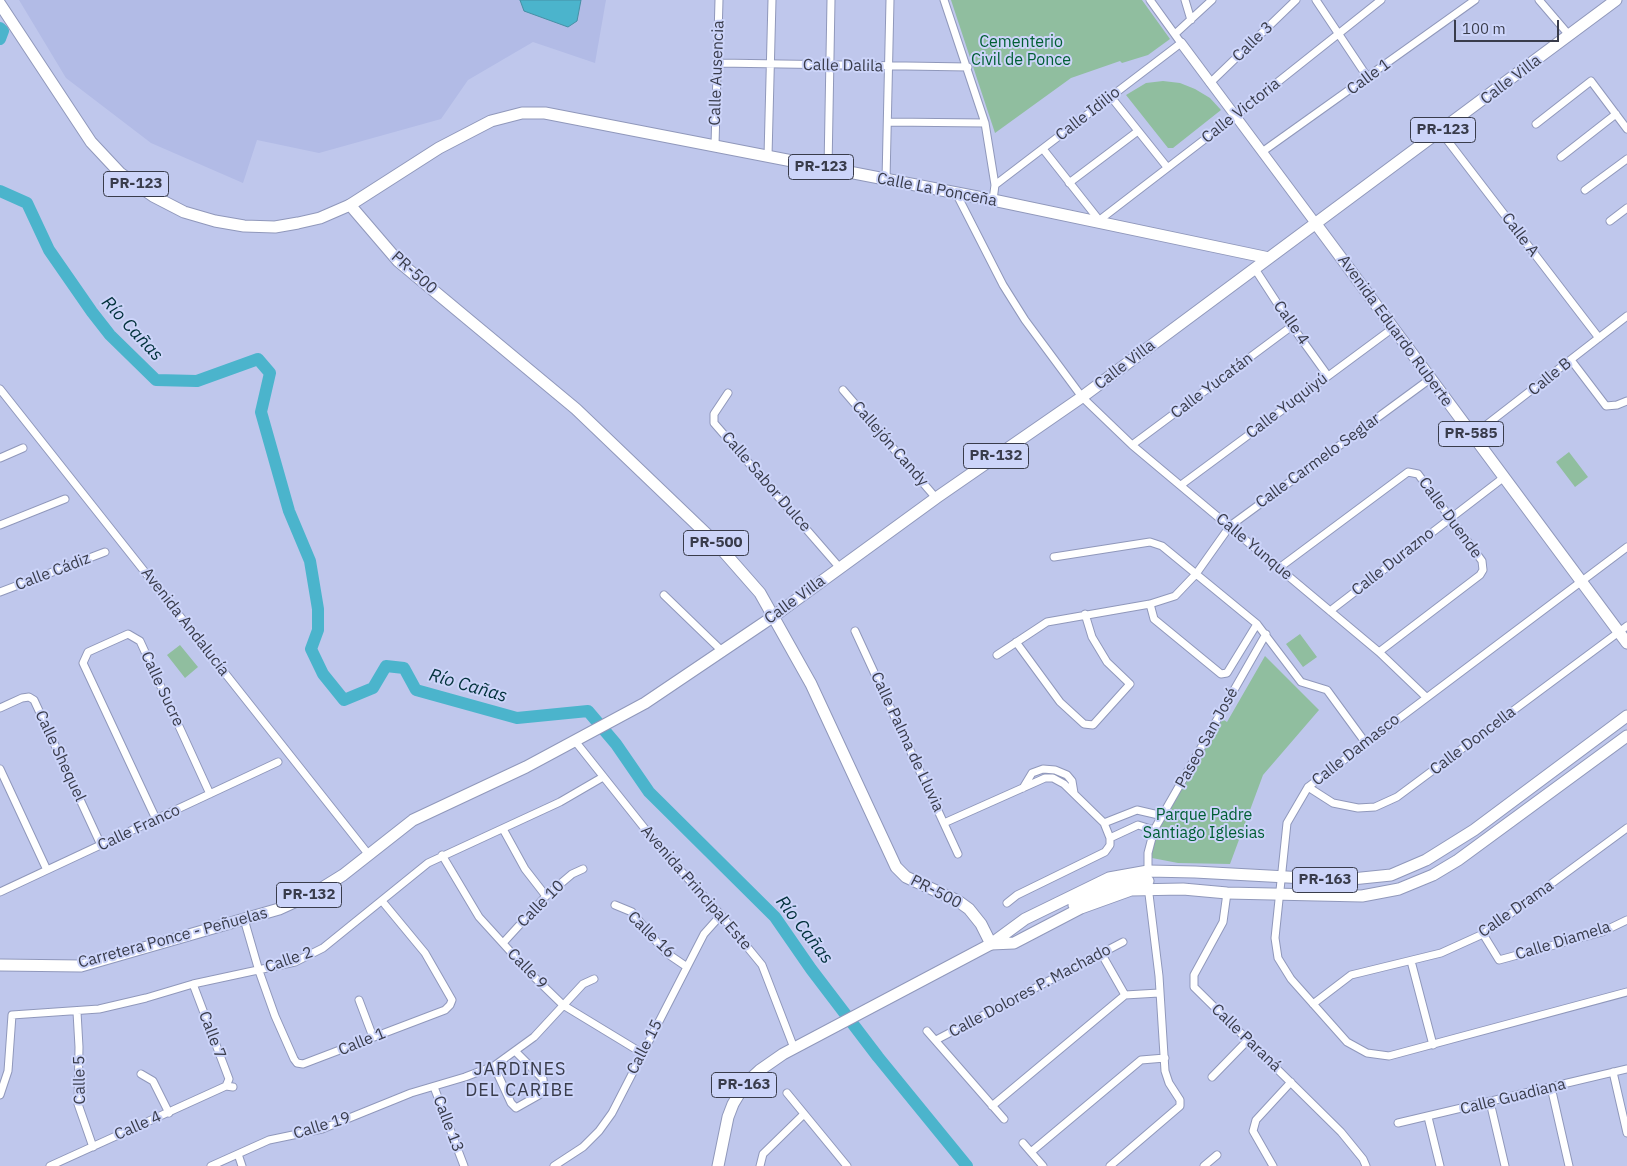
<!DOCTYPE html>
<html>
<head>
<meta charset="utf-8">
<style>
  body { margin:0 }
  #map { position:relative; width:1627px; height:1166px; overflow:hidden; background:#bfc7ec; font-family:"IBM Plex Sans",sans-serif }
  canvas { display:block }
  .scale { position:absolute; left:1454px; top:20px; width:105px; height:22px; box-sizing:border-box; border:2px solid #393c4b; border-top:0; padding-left:6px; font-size:15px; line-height:18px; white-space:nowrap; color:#393c4b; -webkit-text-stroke:4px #ccd4f9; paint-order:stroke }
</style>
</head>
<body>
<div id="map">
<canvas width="1627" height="1166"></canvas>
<div class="scale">100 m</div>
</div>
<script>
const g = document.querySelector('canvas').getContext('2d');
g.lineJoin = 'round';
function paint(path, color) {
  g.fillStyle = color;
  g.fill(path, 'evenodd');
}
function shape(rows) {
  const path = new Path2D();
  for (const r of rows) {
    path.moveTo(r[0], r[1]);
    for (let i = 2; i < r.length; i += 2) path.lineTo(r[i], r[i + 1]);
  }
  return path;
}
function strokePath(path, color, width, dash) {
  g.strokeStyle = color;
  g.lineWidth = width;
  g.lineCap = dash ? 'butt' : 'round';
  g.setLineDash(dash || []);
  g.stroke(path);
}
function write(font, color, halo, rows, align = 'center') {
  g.font = font + ' "IBM Plex Sans",sans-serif';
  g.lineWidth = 4;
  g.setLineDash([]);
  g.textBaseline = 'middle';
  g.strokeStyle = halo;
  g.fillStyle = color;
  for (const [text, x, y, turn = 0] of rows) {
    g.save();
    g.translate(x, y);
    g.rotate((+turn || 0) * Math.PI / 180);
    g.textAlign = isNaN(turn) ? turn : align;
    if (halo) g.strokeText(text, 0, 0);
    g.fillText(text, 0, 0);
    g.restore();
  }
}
paint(shape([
  [19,0,606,0,595,63,533,42,468,80,441,119,319,153,257,140,243,183,151,143,66,78]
]), '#b2bbe6');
paint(shape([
  [951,0,1142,0,1170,39,1148,55,1122,63,1120,61,1071,78,995,133],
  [1163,81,1180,83,1195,89,1210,98,1221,110,1173,148,1168,148,1126,95,1146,83],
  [1569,452,1588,477,1575,487,1556,462],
  [1300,634,1317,657,1303,667,1286,644],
  [180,645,198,667,185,678,167,655],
  [1265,656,1319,710,1263,775,1230,864,1178,863,1152,858,1149,853,1152,840,1221,718,1227,722]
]), '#90be9f');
const water = shape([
  [520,0,581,0,577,21,568,27,524,11,520,0]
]);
paint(water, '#4bb4cc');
strokePath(water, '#4690a5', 1);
strokePath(shape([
  [0,28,3,31,0,39],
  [0,191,27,203,49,250,92,312,110,335,156,380,197,381,258,359,270,373,261,412,289,511,310,561,318,609,318,630,311,649,323,674,344,700,373,688,386,666,404,668,416,690,517,718,588,711,616,744,649,792,775,917,811,969,878,1057,967,1166]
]), '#4bb4cc', 12);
const minor = shape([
  [944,0,985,123,995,185,993,200],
  [1185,0,1191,20],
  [1316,0,1368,78],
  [1539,0,1569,35],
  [1175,34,1212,0],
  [719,63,968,67],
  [1210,83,1296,0],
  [1111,97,1167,167],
  [888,122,985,123],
  [1536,124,1591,81,1627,129],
  [1441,132,1599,338],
  [715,145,719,0],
  [1043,149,1099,220],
  [1262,152,1475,0],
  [768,156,772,0],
  [1561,157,1616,114],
  [828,169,831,0],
  [886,180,890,0],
  [1069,183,1138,131],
  [995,185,1181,43,1150,0],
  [1585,190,1627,159],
  [956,193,1003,285,1025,320,1082,397,1132,445,1379,652,1426,697],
  [1610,221,1627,208],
  [1097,222,1235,116,1381,0],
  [1255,269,1292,326,1328,376],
  [1571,360,1606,406,1617,405,1627,401],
  [0,389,369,855],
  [843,390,936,498],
  [728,393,714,414,714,423,840,568],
  [1472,436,1627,316],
  [1132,445,1292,326],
  [0,458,23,448],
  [1181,485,1393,328],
  [0,525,65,499],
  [1627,547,1308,787,1287,823,1275,938,1278,958,1291,979,1347,1042,1367,1053,1389,1056,1627,992],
  [1054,557,1150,542,1162,546,1257,624,1301,682,1327,690,1365,742],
  [1279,568,1408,472,1418,474,1482,561,1483,570,1480,575,1379,652],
  [0,592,105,552],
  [664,595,723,652],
  [1150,604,1154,619,1221,674,1227,673,1257,624],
  [1330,611,1503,478],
  [855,631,958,854],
  [1016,642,1060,702,1084,724,1093,725,1130,684,1107,662,1092,637,1085,614],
  [997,655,1047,622,1150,604,1175,596,1196,574,1230,526,1430,379],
  [0,708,22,698,29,697,34,700,101,845],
  [575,741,661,849,721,915,762,965,794,1048],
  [0,769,47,870],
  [1308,787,1333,803,1358,808,1375,807,1397,797,1627,626],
  [1023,788,1032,773,1043,769,1055,770,1067,775,1072,781,1074,793],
  [156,819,83,663,88,652,128,634,140,641,210,794],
  [944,823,1045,778,1053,778,1064,784,1104,823,1110,838,1110,845,1105,852,1017,895,1007,903],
  [1104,823,1137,810,1163,816],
  [503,829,525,869,546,896],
  [1110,838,1138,825,1154,830],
  [442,855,479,917,529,972,563,1005,642,1053],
  [1148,873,1148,853,1154,830,1266,634],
  [0,892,278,762],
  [1227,893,1223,922,1194,975,1194,987,1341,1132,1363,1159,1366,1166],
  [615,905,632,912,665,952,687,967],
  [244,919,259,971,275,1016,294,1059,297,1063,303,1064,445,1010,450,1005,452,1000,425,953,382,901],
  [1483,934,1499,960,1602,932,1627,920],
  [503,943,546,896,572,874,583,869],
  [1101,953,1125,995],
  [1411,961,1433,1045],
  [193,984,229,1079,226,1086],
  [359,1000,373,1037],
  [1313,1004,1351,975,1441,953,1483,934,1627,828],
  [77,1012,79,1047,78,1104,93,1147],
  [927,1031,1004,1119],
  [936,1040,1123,942],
  [494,1066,511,1103,516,1108,539,1095,544,1089,543,1079,516,1052],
  [1613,1072,1627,1133],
  [141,1074,153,1081,169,1113],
  [1212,1077,1248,1040],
  [226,1086,233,1087],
  [434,1087,464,1166],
  [1551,1087,1569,1166],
  [787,1093,847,1166],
  [0,1095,8,1071,12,1015,99,1009,146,998,193,984,295,962,323,948,428,863,560,802,603,777],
  [1490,1102,1505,1166],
  [992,1106,1125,995,1159,993],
  [1428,1117,1440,1166],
  [1398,1123,1627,1069],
  [1023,1143,1043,1166],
  [1031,1152,1141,1060,1165,1058],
  [238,1154,242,1166],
  [50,1166,226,1086],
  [211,1166,269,1140,322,1129,411,1093,465,1077,494,1066,534,1037,583,984,594,979],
  [554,1166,583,1147,599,1131,612,1113,704,934,721,915],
  [760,1166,763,1154,804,1114],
  [1110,1166,1180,1106,1180,1100,1169,1083,1165,1071,1159,976,1148,886],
  [1204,1166,1217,1155],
  [1273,1166,1253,1131,1256,1120,1291,1082]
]);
const tertiary = shape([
  [1181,43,1316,224]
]);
const primary = shape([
  [350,205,439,148,491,121,522,113,545,113,993,200,1269,258],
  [1316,224,1627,643],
  [1074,905,1114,887,1148,881],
  [991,944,1025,919,1109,878,1148,871,1195,872,1342,880,1391,875,1426,860,1474,830,1627,716],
  [991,944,1014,943,1081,908,1131,890,1183,889,1227,893,1362,896,1399,889,1433,875,1458,860,1627,736],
  [0,965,81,966,279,909,314,893,343,875,413,820,526,767,645,703,774,616,936,498,1082,397,1616,0]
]);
const trunk = shape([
  [0,4,91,142,120,173,153,196,184,212,215,221,244,226,275,227,298,223,320,218,350,205,398,261,576,409,717,544,760,593,811,684,896,867,906,877,958,901,969,909,981,924,991,944,783,1054,760,1070,745,1084,733,1104,728,1117,718,1166]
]);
strokePath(minor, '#9098bb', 9);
strokePath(tertiary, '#9098bb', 11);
strokePath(primary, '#9098bb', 13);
strokePath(trunk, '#9098bb', 13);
strokePath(minor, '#fff', 7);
strokePath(tertiary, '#fff', 9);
strokePath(primary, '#fff', 11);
strokePath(trunk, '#fff', 11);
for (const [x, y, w] of [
  [1443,130,65],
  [821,167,65],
  [136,184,65],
  [1471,434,65],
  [996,456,65],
  [716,543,65],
  [1325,880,65],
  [309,895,65],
  [744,1085,65]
]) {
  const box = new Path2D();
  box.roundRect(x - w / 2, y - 12.5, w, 25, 4);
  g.fillStyle = '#ccd4f9';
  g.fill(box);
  strokePath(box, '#393c4b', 1);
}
write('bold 15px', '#393c4b', null, [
  ["PR-123",1443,130],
  ["PR-123",821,167],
  ["PR-123",136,184],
  ["PR-585",1471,434],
  ["PR-132",996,456],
  ["PR-500",716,543],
  ["PR-163",1325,880],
  ["PR-132",309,895],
  ["PR-163",744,1085]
]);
write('16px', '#005f34', '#ccd4f9', [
  ["Cementerio",1021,42],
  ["Civil de Ponce",1021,60],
  ["Parque Padre",1204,815],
  ["Santiago Iglesias",1204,833]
]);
write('16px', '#393c4b', '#ccd4f9', [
  ["Calle 3",1253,42,-44],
  ["Calle Dalila",843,66,1],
  ["Calle Ausencia",717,73,-88],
  ["Calle 1",1369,77,-36],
  ["Calle Villa",1511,80,-37],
  ["Calle Victoria",1241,111,-38],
  ["Calle Idilio",1088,114,-38],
  ["Calle La Ponceña",937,190,11],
  ["Calle A",1520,235,53],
  ["PR-500",414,273,42],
  ["Calle 4",1291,323,55],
  ["Avenida Eduardo Ruberte",1395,331,54],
  ["Calle Villa",1125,365,-37],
  ["Calle B",1550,377,-39],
  ["Calle Yucatán",1212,386,-37],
  ["Calle Yuquiyú",1287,406,-37],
  ["Callejón Candy",890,444,49],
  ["Calle Carmelo Seglar",1318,461,-36],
  ["Calle Sabor Dulce",766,482,49],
  ["Calle Duende",1450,518,54],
  ["Calle Yunque",1254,547,40],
  ["Calle Durazno",1393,562,-38],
  ["Calle Cádiz",53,572,-21],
  ["Calle Villa",795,600,-36],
  ["Avenida Andalucía",185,622,52],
  ["Calle Sucre",162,689,65],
  ["Paseo San José",1207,738,-61],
  ["Calle Doncella",1473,741,-37],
  ["Calle Palma de Lluvia",907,742,65],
  ["Calle Damasco",1356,750,-38],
  ["Calle Shequel",60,756,65],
  ["Calle Franco",139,828,-25],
  ["Avenida Principal Este",696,888,49],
  ["PR-500",936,892,27],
  ["Calle 10",541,904,-45],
  ["Calle Drama",1516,909,-35],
  ["Calle 16",651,935,44],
  ["Carretera Ponce - Peñuelas",173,938,-15],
  ["Calle Diamela",1563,941,-17],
  ["Calle 2",289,960,-19],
  ["Calle 9",527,969,46],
  ["Calle Dolores P. Machado",1030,991,-28],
  ["Calle 7",212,1035,69],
  ["Calle Paraná",1246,1038,44],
  ["Calle 1",362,1042,-22],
  ["Calle 15",645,1047,-63],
  ["Calle 5",80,1080,-91],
  ["Calle Guadiana",1513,1097,-14],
  ["Calle 13",448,1124,69],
  ["Calle 4",138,1126,-24],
  ["Calle 19",322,1126,-17]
]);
write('italic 18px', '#00303a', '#ccd4f9', [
  ["Río Cañas",132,329,47],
  ["Río Cañas",468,686,16],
  ["Río Cañas",804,930,52]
]);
g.letterSpacing = '1px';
write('18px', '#393c4b', '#ccd4f9', [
  ["JARDINES",520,1070],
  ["DEL CARIBE",520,1091]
]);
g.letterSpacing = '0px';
</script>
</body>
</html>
